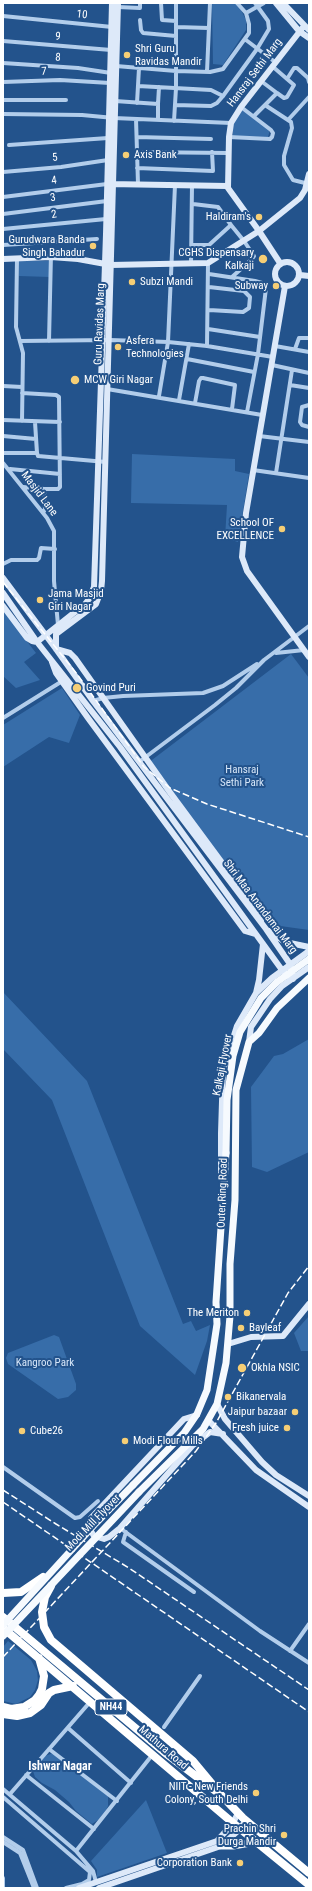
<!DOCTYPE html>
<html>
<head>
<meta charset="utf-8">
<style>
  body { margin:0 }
  #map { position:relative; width:312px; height:1891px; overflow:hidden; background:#23538c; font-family:"Roboto Condensed",sans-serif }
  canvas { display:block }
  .frame { position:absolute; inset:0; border:4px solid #fff; pointer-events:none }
</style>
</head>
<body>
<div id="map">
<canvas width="312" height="1891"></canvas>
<div class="frame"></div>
</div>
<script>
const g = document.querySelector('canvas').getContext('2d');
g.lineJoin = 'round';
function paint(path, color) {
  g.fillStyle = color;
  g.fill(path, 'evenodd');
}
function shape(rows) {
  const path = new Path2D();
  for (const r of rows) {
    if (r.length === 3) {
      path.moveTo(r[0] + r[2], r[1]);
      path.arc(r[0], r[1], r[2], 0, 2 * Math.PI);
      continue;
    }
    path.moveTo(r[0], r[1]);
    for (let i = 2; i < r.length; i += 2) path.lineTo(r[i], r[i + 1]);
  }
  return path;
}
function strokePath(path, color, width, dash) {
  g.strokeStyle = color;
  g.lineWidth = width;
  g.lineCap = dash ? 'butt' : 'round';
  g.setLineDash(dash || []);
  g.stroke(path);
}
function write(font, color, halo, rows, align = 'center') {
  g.font = font + ' "Roboto Condensed",sans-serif';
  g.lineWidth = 4;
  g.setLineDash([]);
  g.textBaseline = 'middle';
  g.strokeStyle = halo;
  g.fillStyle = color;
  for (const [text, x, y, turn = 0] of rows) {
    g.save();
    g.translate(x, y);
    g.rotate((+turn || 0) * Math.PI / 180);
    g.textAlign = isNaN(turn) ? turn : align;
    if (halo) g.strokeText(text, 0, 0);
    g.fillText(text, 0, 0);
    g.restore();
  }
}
paint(shape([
  [212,3,235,3,239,6,246,20,246,30,223,65,213,64],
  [243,108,270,130,268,137,233,136,233,122],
  [19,261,50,261,50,277,19,276],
  [132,454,235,459,235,471,249,474,238,542,225,538,227,505,131,503],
  [3,610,36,653,24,662,40,680,16,688,3,676],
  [291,654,309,678,309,930,273,925,148,763],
  [62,688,80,715,69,743,49,737,3,767,3,725],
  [3,992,87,1081,183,1324,191,1321,196,1331,210,1325,207,1341,195,1375,140,1326,52,1100,3,1049],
  [309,1039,309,1152,267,1172,252,1167,251,1087,274,1056,283,1054],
  [309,1316,309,1351,301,1351,294,1333],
  [54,1335,59,1337,76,1384,76,1390,68,1397,58,1399,8,1364,6,1358,8,1353],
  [8,1641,31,1660,37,1671,38,1680,35,1690,30,1697,16,1704,3,1701,3,1647],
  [53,1753,108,1796,108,1806,106,1810,98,1820,92,1824,76,1811,69,1802,55,1790,42,1783,35,1777,33,1771,38,1763,45,1756],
  [146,1800,167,1853,97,1877,97,1870,91,1861]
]), '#376da9');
strokePath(shape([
  [161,3,162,20,176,21],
  [118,7,140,8,140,3],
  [246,13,264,3],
  [3,16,112,27],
  [140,20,141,30,143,33,176,36],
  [176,27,209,28],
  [246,40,275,62],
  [3,41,111,50],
  [3,63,78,68,111,73],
  [116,66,176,71,210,72,223,69,249,33,249,24,246,13,237,3],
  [207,72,210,3],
  [287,79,294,68,297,68,308,78,309,82],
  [261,81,277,93,284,98,287,97,294,85,272,66],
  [3,82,60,80,110,83],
  [138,86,211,90,223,96],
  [3,100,66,100],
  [115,101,158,104,159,87],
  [137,103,139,68],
  [175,105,211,106,217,103,223,96,257,49,269,29,268,21,255,3],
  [265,105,291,122,292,128,284,156,284,165,293,180,309,184],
  [3,114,82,115,114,118,231,123],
  [254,116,277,93],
  [136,119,138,184],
  [158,120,158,104],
  [288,120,309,97],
  [174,121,176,88,176,3],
  [137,137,211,139],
  [229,137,270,139,272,137,273,133,271,130,241,107],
  [9,145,108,138],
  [137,152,228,153],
  [137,168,213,171,212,152],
  [3,172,61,167,108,160],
  [3,197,107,184],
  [3,214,107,201],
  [231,225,244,241,254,256,251,260,232,277],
  [3,229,106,219],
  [3,245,97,239],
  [192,245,209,245,231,225,218,207,193,204],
  [17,259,16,327,23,353,22,421],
  [191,264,192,185],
  [209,274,255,281,262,283,266,288,258,354,247,412],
  [209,310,243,312,249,308,250,297,244,291,209,287],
  [208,329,260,337],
  [20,341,110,340,168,342,207,346,273,357],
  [49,341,51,254],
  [207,346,208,263],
  [275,346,309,352],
  [295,349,299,338,309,338],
  [187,359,254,372],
  [272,365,309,373],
  [290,385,309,388],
  [3,386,22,387],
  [107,389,262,415],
  [22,393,56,395,59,397,60,487,58,489,44,489,45,509,43,513],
  [159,396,168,342,175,185],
  [179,400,189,344],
  [195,403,199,381,201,378,203,378,235,385,232,409],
  [309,405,302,407,300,422,302,425,309,427],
  [3,420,60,422],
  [35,422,37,453,38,456,106,462],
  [3,436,36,439],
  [259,436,309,442],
  [3,453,37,453],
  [3,463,47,518,54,531,54,581,58,625],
  [10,469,60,474],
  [253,470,309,478],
  [276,473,292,370],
  [23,487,44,489],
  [3,564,11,560,37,560,39,558,41,548,55,549],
  [276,653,304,650],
  [93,701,103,698,123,696,203,693,223,686,257,664],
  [3,718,64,680],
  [139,762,215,705,236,688,264,660,309,626],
  [3,1467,75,1518,80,1517,98,1501],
  [120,1528,260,1631,309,1663],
  [126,1532,123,1542,194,1592],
  [290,1651,309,1624],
  [164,1727,200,1676],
  [68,1728,131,1783],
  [49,1749,117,1801],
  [26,1775,94,1829],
  [3,1789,76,1851,93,1871,96,1882],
  [10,1794,90,1702],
  [3,1797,90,1872,89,1880,82,1884,66,1888],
  [3,1837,23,1850,37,1888],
  [3,1842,20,1853,34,1888],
  [76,1851,153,1754],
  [3,1878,3,1888]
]), '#b2cdeb', 4);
strokePath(shape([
  [276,3,299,31,309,38],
  [283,3,309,30],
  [109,184,227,186],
  [3,259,51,257,78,259,111,265,208,263,259,231,300,198,305,190,309,174],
  [287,274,12],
  [280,263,259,231,228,188,229,137,231,123,241,107,304,26],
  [300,275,309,276],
  [285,286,246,513,242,557,247,571,309,657],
  [3,578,56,649,93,701,266,929,290,964,293,979],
  [3,593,37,642,120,747,282,970,290,977],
  [3,606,27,638,32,641,37,642],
  [37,642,85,604,89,599,94,587,106,234,112,3],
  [56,649,56,634,96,604,101,591,102,581,118,3],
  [56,649,70,653,75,658,169,791,257,910,261,921],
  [52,662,56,673,88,718,245,931,255,934],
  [269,931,285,942,309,947],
  [256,993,259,980,263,944],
  [249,1042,251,1027,270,999,282,986,309,967],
  [224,1180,221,1174,221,1133,223,1070,237,1026,256,993,272,978,309,951],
  [228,1344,251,1337,283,1336,309,1304],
  [217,1404,225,1419,262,1462,276,1475,309,1496],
  [197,1415,184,1419,91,1518,89,1528,94,1536,104,1539,109,1537,120,1528,193,1445,210,1432,223,1434],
  [209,1421,256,1470,309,1507],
  [79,1888,217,1841,233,1823,238,1813],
  [99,1888,221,1846,240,1829,246,1820]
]), '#dde9f9', 6);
strokePath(shape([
  [133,1485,184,1433,197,1414,207,1390,217,1324,216,1302,226,1153],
  [139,1492,203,1429,217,1404,226,1363,230,1316,230,1264,235,1200,236,1090,249,1042,259,1033,277,1008,309,978],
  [221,1846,233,1846,256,1842]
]), '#f6fafe', 7);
strokePath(shape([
  [51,1586,45,1597,42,1612,44,1627,51,1640,193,1761,213,1785],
  [3,1593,21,1592,43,1577],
  [3,1617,164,1752,221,1795,243,1818,309,1873],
  [3,1628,233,1823,309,1885],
  [3,1707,11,1709,24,1707,35,1700,39,1695,42,1689,44,1676,39,1658],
  [3,1714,17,1716,30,1713,41,1705,49,1693,54,1690,73,1686]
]), '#fff', 8);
strokePath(shape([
  [3,582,77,674,144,767,170,788,207,804,309,837],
  [3,1490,56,1524,129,1568,309,1690],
  [3,1502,309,1712],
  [3,1657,196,1451,216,1423,288,1293,309,1266]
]), '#fff', 1.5, [7, 3]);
strokePath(shape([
  [226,1153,227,1100,233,1056,240,1032,261,998,277,982,309,959],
  [3,1625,96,1523,133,1485],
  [3,1636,139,1492]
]), '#f6fafe', 7);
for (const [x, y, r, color] of [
  [127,55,4,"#f6ce75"],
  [126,155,4,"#f6ce75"],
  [259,217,4,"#f6ce75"],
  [93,246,4,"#f6ce75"],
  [263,259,5,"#f6ce75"],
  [132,282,4,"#f6ce75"],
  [276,286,4,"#f6ce75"],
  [118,347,4,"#f6ce75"],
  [75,380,5,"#f6ce75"],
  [282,529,4,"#f6ce75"],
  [40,600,4,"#f6ce75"],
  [77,688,5,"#f6ce75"],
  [247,1313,4,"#f6ce75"],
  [241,1328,4,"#f6ce75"],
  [242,1368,5,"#f6ce75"],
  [228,1397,4,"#f6ce75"],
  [295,1412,4,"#f6ce75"],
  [287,1428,4,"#f6ce75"],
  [22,1431,4,"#f6ce75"],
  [125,1441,4,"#f6ce75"],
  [256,1793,4,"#f6ce75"],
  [284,1835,4,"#f6ce75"],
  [240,1863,4,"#f6ce75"]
]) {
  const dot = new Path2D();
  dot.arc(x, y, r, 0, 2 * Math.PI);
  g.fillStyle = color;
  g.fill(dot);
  strokePath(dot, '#23538c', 1.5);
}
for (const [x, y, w] of [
  [111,1707,32]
]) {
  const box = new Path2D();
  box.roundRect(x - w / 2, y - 8, w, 16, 3);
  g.fillStyle = '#23538c';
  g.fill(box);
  strokePath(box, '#fff', 1);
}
write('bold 10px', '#fff', null, [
  ["NH44",111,1707]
]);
write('11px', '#fff', '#23538c', [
  ["10",82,15,6],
  ["9",58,37,4],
  ["8",58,58,4],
  ["7",44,72,-1],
  ["Hansraj Sethi Marg",255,73,-53],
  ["5",55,158,-6],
  ["4",54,181,-7],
  ["3",53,198,-9],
  ["2",54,215,-8],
  ["Guru Ravidas Marg",100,324,-88],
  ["Masjid Lane",39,494,53],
  ["Shri Maa Anandamai Marg",260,907,53],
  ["Kalkaji Flyover",223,1065,-79],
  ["Outer Ring Road",223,1193,-88],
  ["Modi Mill Flyover",93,1523,-46],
  ["Mathura Road",163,1748,41]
]);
write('11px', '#fff', '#23538c', [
  ["Shri Guru",135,49],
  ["Ravidas Mandir",135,62],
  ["Axis Bank",134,155],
  ["Haldiram's",251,217,"right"],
  ["Gurudwara Banda",85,240,"right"],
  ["Singh Bahadur",85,253,"right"],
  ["CGHS Dispensary",254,253,"right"],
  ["Kalkaji",254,266,"right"],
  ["Subzi Mandi",140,282],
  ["Subway",268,286,"right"],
  ["Asfera",126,341],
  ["Technologies",126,354],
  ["MCW Giri Nagar",84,380],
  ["School OF",274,523,"right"],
  ["EXCELLENCE",274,536,"right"],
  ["Jama Masjid",48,594],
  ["Giri Nagar",48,607],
  ["Govind Puri",86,688],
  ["The Meriton",239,1313,"right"],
  ["Bayleaf",249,1328],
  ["Okhla NSIC",251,1368],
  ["Bikanervala",236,1397],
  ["Jaipur bazaar",287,1412,"right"],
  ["Fresh juice",279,1428,"right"],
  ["Cube26",30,1431],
  ["Modi Flour Mills",133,1441],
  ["NIIT - New Friends",248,1787,"right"],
  ["Colony, South Delhi",248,1800,"right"],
  ["Prachin Shri",276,1829,"right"],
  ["Durga Mandir",276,1842,"right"],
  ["Corporation Bank",232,1863,"right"]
], 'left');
write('11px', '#d6e6f8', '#23538c', [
  ["Hansraj",242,770],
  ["Sethi Park",242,783],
  ["Kangroo Park",45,1363]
]);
write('bold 12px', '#fff', '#23538c', [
  ["Ishwar Nagar",60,1767]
]);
</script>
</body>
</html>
